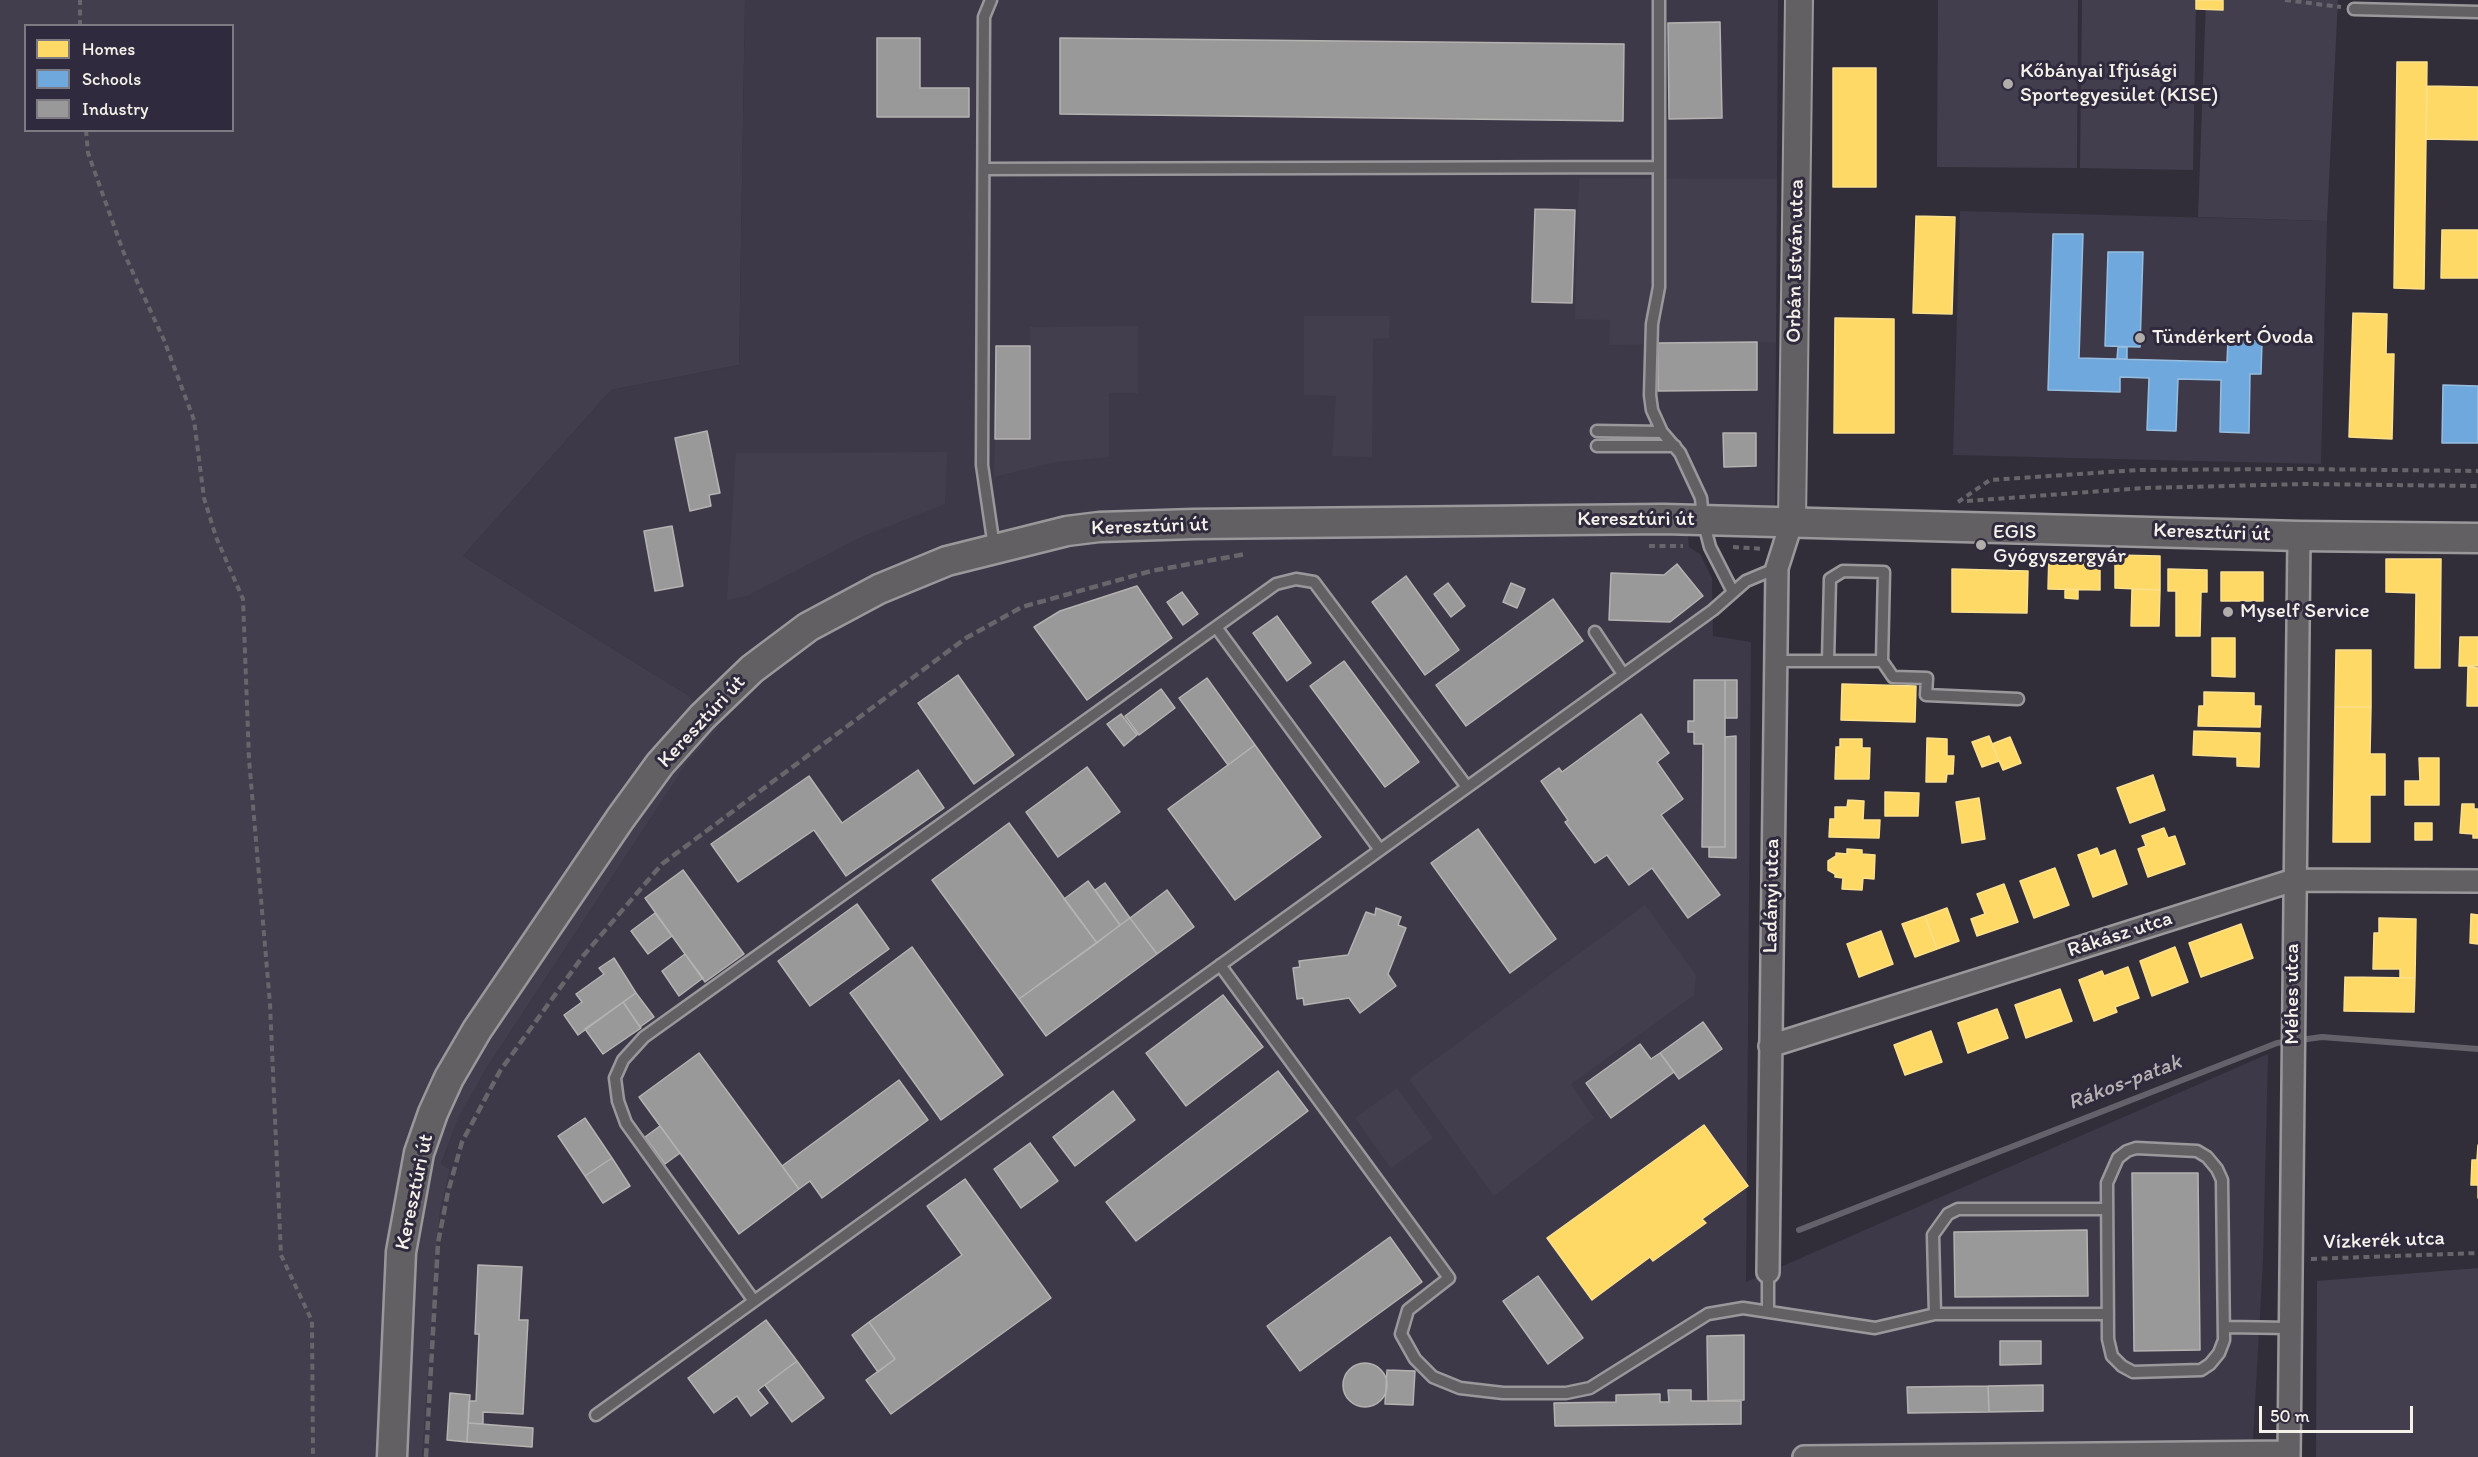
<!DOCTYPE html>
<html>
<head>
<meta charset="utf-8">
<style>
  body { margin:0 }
  #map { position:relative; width:2478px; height:1457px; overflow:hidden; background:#312e39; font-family:Itim,sans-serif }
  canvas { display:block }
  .legend { position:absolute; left:24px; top:24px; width:210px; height:108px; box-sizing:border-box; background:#2f2a3d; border:2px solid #7e7a81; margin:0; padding:8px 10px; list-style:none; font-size:18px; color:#f4f1e8 }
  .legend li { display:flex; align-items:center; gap:12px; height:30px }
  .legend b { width:30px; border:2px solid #7e7a81 }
  .scale { position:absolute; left:2259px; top:1406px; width:154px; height:27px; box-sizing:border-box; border:3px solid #f4f1e8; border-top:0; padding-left:8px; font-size:18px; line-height:21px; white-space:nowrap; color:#f4f1e8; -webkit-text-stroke:4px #2f2a3d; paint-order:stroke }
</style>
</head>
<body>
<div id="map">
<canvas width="2478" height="1457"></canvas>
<ul class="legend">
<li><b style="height:16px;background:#ffd966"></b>Homes</li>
<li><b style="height:16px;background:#6fa8dc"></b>Schools</li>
<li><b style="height:16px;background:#999"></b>Industry</li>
</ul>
<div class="scale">50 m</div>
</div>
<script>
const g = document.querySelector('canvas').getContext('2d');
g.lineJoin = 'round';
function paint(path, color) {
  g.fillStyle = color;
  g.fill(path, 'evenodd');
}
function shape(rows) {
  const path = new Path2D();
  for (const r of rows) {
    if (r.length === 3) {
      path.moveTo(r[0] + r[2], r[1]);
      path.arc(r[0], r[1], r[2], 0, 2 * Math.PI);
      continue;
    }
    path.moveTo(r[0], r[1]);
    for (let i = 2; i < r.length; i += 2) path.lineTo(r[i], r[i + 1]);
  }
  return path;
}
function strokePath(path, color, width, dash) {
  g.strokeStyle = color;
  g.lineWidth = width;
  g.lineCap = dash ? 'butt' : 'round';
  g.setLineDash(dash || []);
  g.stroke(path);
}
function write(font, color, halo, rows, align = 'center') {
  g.font = font + ' Itim,sans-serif';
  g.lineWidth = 6;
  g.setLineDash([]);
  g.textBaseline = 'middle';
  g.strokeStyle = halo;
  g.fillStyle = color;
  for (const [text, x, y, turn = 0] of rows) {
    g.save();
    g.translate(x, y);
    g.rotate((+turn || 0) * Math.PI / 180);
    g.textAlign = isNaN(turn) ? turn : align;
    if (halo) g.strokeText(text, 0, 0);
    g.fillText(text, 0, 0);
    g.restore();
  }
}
paint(shape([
  [745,0,1778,0,1775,506,1685,506,1689,547,1700,554,1712,578,1713,636,1751,642,1746,1282,2268,1054,2263,1261,2252,1457,422,1457,440,1212,450,1169,441,1165,459,1115,486,1069,687,763,720,727,689,696,463,556,611,390,739,365],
  [1960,211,2327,221,2321,464,1953,455]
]), '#3e3948');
paint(shape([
  [0,0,745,0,739,365,611,390,463,556,689,696,720,727,687,763,486,1069,459,1116,441,1164,450,1169,440,1212,422,1457,0,1457],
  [26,26,232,26,232,130,26,130],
  [1938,0,2078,0,2077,168,1937,167],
  [2082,0,2196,0,2193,170,2080,168],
  [2206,0,2338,0,2327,221,2198,217],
  [1579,178,1777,179,1776,342,1609,345,1610,320,1575,319],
  [1304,316,1390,316,1389,338,1373,339,1372,457,1332,456,1336,396,1304,395],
  [1138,326,1138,393,1109,393,1109,457,1055,462,994,477,995,439,1030,439,1030,327],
  [947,452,945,504,859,538,747,596,727,600,736,453],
  [1645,905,1696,975,1694,995,1571,1084,1594,1118,1494,1196,1409,1079],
  [1397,1088,1433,1138,1391,1168,1355,1118],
  [2478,1268,2478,1457,2316,1457,2317,1281]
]), '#423e4d');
const homes = shape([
  [2196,0,2223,0,2223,10,2196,9,2196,0],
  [2397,62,2427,62,2424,289,2394,288,2397,62],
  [1833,68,1876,68,1876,187,1833,187,1833,68],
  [2427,86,2478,87,2478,140,2426,139,2427,86],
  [1916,216,1955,217,1952,314,1913,313,1916,216],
  [2442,230,2478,230,2478,278,2441,278,2442,230],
  [2353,313,2387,314,2386,354,2394,354,2392,439,2349,437,2353,313],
  [1835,318,1894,319,1894,433,1834,433,1835,318],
  [2049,552,2100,554,2100,590,2048,589,2049,552],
  [2115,555,2160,556,2160,590,2115,588,2115,555],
  [2386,559,2441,559,2440,668,2415,668,2416,593,2386,592,2386,559],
  [1952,569,2028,571,2027,613,1952,612,1952,569],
  [2168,569,2207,570,2207,592,2201,592,2200,636,2176,636,2176,591,2168,591,2168,569],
  [2221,572,2263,572,2263,601,2221,601,2221,572],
  [2065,589,2078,590,2078,599,2065,598,2065,589],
  [2132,589,2160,590,2159,626,2131,626,2132,589],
  [2460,637,2478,637,2478,666,2459,666,2460,637],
  [2212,638,2235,638,2235,677,2212,676,2212,638],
  [2336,650,2371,650,2371,707,2335,707,2336,650],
  [2468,667,2478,668,2478,706,2467,706,2468,667],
  [1842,684,1916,686,1915,722,1841,720,1842,684],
  [2204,692,2254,693,2254,706,2261,706,2260,727,2198,726,2199,706,2204,706,2204,692],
  [2335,707,2371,707,2370,754,2385,754,2385,795,2370,795,2370,842,2333,842,2335,707],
  [2194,731,2260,733,2259,767,2237,766,2237,757,2193,755,2194,731],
  [1989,736,1999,761,1982,767,1972,742,1989,736],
  [2010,737,2021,763,2003,770,1992,744,2010,737],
  [1927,738,1947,739,1947,756,1954,756,1953,774,1947,774,1946,782,1926,782,1927,738],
  [1840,739,1862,739,1862,748,1870,748,1869,779,1835,779,1836,747,1840,747,1840,739],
  [2419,758,2439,758,2439,805,2405,805,2405,781,2420,781,2419,758],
  [2153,775,2165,810,2130,823,2117,788,2153,775],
  [1885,792,1919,793,1918,816,1885,816,1885,792],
  [1979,798,1985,839,1962,843,1956,802,1979,798],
  [1848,800,1864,801,1863,820,1880,820,1879,838,1829,837,1830,819,1835,819,1835,807,1847,807,1848,800],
  [2462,804,2474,804,2474,809,2478,809,2478,838,2473,838,2473,834,2460,833,2462,804],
  [2415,823,2432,823,2432,840,2415,840,2415,823],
  [2164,828,2168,838,2175,836,2185,864,2148,877,2138,849,2146,846,2142,836,2164,828],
  [2097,848,2100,856,2115,850,2127,884,2093,897,2078,855,2097,848],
  [1847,849,1862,850,1862,854,1875,855,1874,879,1863,878,1862,890,1842,889,1843,878,1835,877,1835,874,1828,870,1828,861,1836,856,1836,853,1847,854,1847,849],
  [2055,868,2069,905,2034,918,2020,881,2055,868],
  [2004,884,2018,922,1977,936,1971,919,1985,914,1977,894,2004,884],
  [1947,908,1959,941,1937,949,1925,916,1947,908],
  [2471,914,2478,915,2478,944,2470,943,2471,914],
  [1925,916,1937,949,1915,957,1902,924,1925,916],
  [2379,918,2416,919,2415,978,2400,978,2400,969,2373,969,2374,933,2379,933,2379,918],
  [2241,924,2253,958,2201,977,2189,943,2241,924],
  [1881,931,1893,964,1859,977,1847,944,1881,931],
  [2175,947,2188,982,2152,996,2140,961,2175,947],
  [2128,967,2139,998,2115,1007,2117,1012,2094,1021,2079,980,2102,971,2104,976,2128,967],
  [2345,977,2415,978,2414,1012,2344,1011,2345,977],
  [2060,989,2072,1021,2026,1038,2015,1005,2060,989],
  [1997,1009,2008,1038,1968,1053,1958,1023,1997,1009],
  [1931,1031,1942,1062,1905,1075,1894,1045,1931,1031],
  [1704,1125,1748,1186,1702,1219,1706,1223,1653,1261,1650,1257,1592,1300,1547,1238,1704,1125],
  [2478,1145,2478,1198,2478,1185,2471,1185,2472,1160,2477,1160,2478,1145]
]);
paint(homes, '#ffd966');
strokePath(homes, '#fce08d', 1.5);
const schools = shape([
  [2053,234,2083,234,2079,358,2227,362,2228,340,2262,341,2261,374,2250,374,2249,433,2220,432,2221,380,2178,379,2176,431,2147,430,2149,378,2120,377,2120,392,2048,390,2053,234],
  [2108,252,2143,252,2140,347,2105,346,2108,252],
  [2118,347,2127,347,2127,359,2117,359,2118,347],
  [2443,385,2478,386,2478,443,2442,443,2443,385]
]);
paint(schools, '#6fa8dc');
strokePath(schools, '#97bee0', 1.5);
const industry = shape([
  [1720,22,1722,118,1669,119,1668,23,1720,22],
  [877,38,920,38,920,88,969,88,969,117,877,117,877,38],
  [1060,38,1624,44,1623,121,1060,114,1060,38],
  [1535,209,1575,210,1572,303,1532,302,1535,209],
  [1757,342,1757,390,1658,391,1658,343,1757,342],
  [996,346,1030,346,1030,439,995,439,996,346],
  [707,431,720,493,709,495,711,506,690,511,675,438,707,431],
  [1723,433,1756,433,1756,466,1724,467,1723,433],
  [672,526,683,586,655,591,644,531,672,526],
  [1677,564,1703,596,1670,622,1609,620,1611,573,1664,575,1677,564],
  [1406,576,1459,650,1425,675,1372,602,1406,576],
  [1448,583,1465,606,1451,617,1434,594,1448,583],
  [1511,583,1525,589,1517,608,1503,602,1511,583],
  [1137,586,1172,638,1087,700,1034,627,1060,611,1137,586],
  [1182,592,1198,614,1183,625,1167,602,1182,592],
  [1553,599,1583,641,1466,726,1436,685,1553,599],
  [1277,616,1311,663,1287,681,1253,633,1277,616],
  [1344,661,1419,762,1385,787,1310,686,1344,661],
  [958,675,1014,755,974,784,918,703,958,675],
  [1207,678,1255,745,1228,765,1179,698,1207,678],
  [1694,680,1725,680,1725,847,1702,847,1703,744,1694,744,1694,732,1688,732,1688,721,1694,721,1694,680],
  [1725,680,1737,680,1737,718,1725,718,1725,680],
  [1161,689,1175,708,1139,735,1125,716,1161,689],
  [1121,714,1137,735,1124,746,1107,724,1121,714],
  [1641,714,1669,753,1657,762,1683,799,1661,815,1720,895,1688,918,1652,868,1629,885,1607,855,1595,863,1565,822,1568,820,1541,781,1559,768,1562,772,1641,714],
  [1736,736,1736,858,1709,857,1709,847,1725,847,1725,737,1736,736],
  [1255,745,1321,837,1235,900,1168,809,1255,745],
  [1087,767,1120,812,1058,857,1026,812,1087,767],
  [918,770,944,808,846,876,814,830,738,882,711,844,809,776,842,823,918,770],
  [1009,823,1097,943,1019,999,932,880,1009,823],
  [1478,829,1556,939,1510,973,1431,863,1478,829],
  [683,870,744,954,705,982,645,898,683,870],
  [1088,881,1120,925,1097,943,1064,899,1088,881],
  [1105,883,1130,918,1120,925,1095,890,1105,883],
  [1167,890,1194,927,1157,954,1130,918,1167,890],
  [857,904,889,949,810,1006,778,961,857,904],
  [1376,908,1401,917,1398,925,1406,928,1388,974,1396,986,1360,1013,1349,998,1304,1005,1303,998,1297,999,1293,968,1300,967,1299,961,1348,955,1366,912,1375,915,1376,908],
  [655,913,672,936,648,954,631,931,655,913],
  [1130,918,1157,954,1046,1036,1019,999,1130,918],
  [912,947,1003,1075,941,1120,850,993,912,947],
  [685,954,703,978,679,996,662,971,685,954],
  [614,958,636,993,578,1035,564,1015,582,1002,576,994,604,974,599,968,614,958],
  [636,993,654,1017,640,1027,623,1002,636,993],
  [1223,995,1263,1047,1186,1106,1146,1053,1223,995],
  [623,1002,641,1028,603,1054,585,1029,623,1002],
  [1703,1022,1722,1049,1679,1079,1660,1053,1703,1022],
  [1640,1044,1651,1059,1660,1053,1674,1072,1611,1118,1586,1083,1640,1044],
  [699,1053,799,1189,739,1234,639,1097,699,1053],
  [1278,1071,1308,1111,1136,1241,1106,1202,1278,1071],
  [899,1080,928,1120,822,1198,810,1181,799,1189,782,1166,899,1080],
  [1113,1091,1135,1120,1075,1166,1053,1137,1113,1091],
  [585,1118,612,1158,585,1176,558,1136,585,1118],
  [660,1126,680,1153,665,1164,645,1137,660,1126],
  [1030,1143,1058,1181,1021,1208,994,1169,1030,1143],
  [612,1158,630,1186,603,1203,585,1176,612,1158],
  [2132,1173,2198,1173,2200,1350,2134,1351,2132,1173],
  [965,1179,1051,1298,891,1414,866,1380,895,1359,869,1322,962,1255,927,1206,965,1179],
  [2087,1230,2088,1296,1955,1297,1954,1232,2087,1230],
  [1390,1237,1422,1282,1300,1371,1267,1326,1390,1237],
  [478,1265,522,1267,519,1320,528,1320,523,1414,483,1412,483,1424,468,1423,469,1401,476,1401,479,1334,475,1334,478,1265],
  [1538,1276,1583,1338,1548,1364,1503,1301,1538,1276],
  [766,1320,797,1361,758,1390,768,1403,751,1416,737,1396,714,1413,688,1378,766,1320],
  [869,1322,895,1359,878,1372,852,1335,869,1322],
  [1744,1335,1744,1400,1708,1401,1707,1336,1744,1335],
  [2000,1341,2041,1341,2041,1364,2000,1365,2000,1341],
  [797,1361,824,1398,792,1422,765,1385,797,1361],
  [1365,1385,22],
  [1387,1370,1415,1371,1413,1405,1385,1404,1387,1370],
  [2043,1385,2043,1411,1989,1412,1988,1386,2043,1385],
  [1988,1386,1989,1412,1908,1413,1907,1387,1988,1386],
  [1668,1390,1691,1390,1691,1401,1741,1401,1741,1424,1555,1426,1554,1403,1616,1402,1616,1395,1660,1394,1660,1402,1669,1402,1668,1390],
  [450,1393,470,1395,467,1442,447,1440,450,1393],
  [468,1423,533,1428,532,1447,467,1442,468,1423]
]);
paint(industry, '#999');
strokePath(industry, '#b4b3b1', 1.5);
strokePath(shape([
  [1799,1230,2277,1043,2322,1037,2478,1049]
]), '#65616b', 6);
const service = shape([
  [991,0,984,17,982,465,994,547],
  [1659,0,1659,287,1652,324,1650,395,1652,410,1662,432,1680,453,1701,498,1703,520,1710,547,1733,592],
  [2354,9,2478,12],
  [984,169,1659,167],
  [1597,431,1662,432],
  [1597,446,1675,446],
  [1216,627,1380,850],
  [1595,632,1623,674],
  [1776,661,1882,661,1884,572,1843,571,1830,579,1828,661],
  [1882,661,1893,677,1927,678,1926,695,2018,699],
  [1220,965,1449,1278,1408,1310,1401,1334,1415,1359,1433,1377,1460,1388,1503,1393,1566,1393,1590,1388,1708,1314,1743,1308,1875,1328,1935,1314],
  [2136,1148,2197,1151,2207,1157,2217,1169,2222,1180,2224,1340,2219,1353,2210,1364,2201,1370,2133,1372,2122,1366,2112,1356,2108,1339,2107,1183,2118,1158,2127,1151,2136,1148],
  [2107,1209,1958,1209,1948,1214,1933,1235,1935,1314,2108,1314],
  [1768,1272,1768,1312],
  [754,1301,626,1123,618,1101,615,1078,623,1060,644,1037,1276,584,1296,579,1314,582,1467,787],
  [2225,1327,2290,1328],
  [596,1415,1713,610,1746,581,1777,568]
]);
const minor = shape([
  [1770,1046,2294,880,2478,881],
  [1768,1272,1777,568,1792,521],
  [1804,1457,2289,1452],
  [2289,1457,2299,536]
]);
const tertiary = shape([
  [1792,521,1799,0]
]);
const secondary = shape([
  [392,1457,401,1252,419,1153,433,1113,449,1078,477,1030,620,819,660,764,702,717,752,669,808,627,879,589,947,561,1067,531,1099,527,1194,524,1663,519,2299,536,2478,538]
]);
strokePath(service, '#9a989b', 15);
strokePath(minor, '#9a989b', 26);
strokePath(tertiary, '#9a989b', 30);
strokePath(secondary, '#9a989b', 33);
strokePath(shape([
  [2285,0,2341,7],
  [80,26,80,0],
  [86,130,88,153,123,251,164,340,194,420,204,498,216,537,243,599,249,759,270,1004,281,1255,312,1321,313,1457],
  [1967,501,2144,488,2304,484,2478,486],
  [1958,502,1990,480,2138,470,2301,469,2478,471],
  [1649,546,1683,546],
  [1733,547,1764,549],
  [2311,1259,2478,1253]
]), '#68666b', 4, [6, 4.5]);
strokePath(service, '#626063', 10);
strokePath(minor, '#626063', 21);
strokePath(tertiary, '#626063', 26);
strokePath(secondary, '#626063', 28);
strokePath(shape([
  [426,1457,438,1243,448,1192,462,1142,500,1071,583,956,662,864,966,638,1022,607,1151,571,1246,554]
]), '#68666b', 4.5, [9, 4.5]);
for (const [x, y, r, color] of [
  [2008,84,6,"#b0adab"],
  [2140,338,6,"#b0adab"],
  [1981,545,6,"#b0adab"],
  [2228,612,6,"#b0adab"]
]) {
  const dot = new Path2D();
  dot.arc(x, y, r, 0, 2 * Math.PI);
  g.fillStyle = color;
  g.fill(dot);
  strokePath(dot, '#2f2a3d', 2);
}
write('21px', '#f4f1e8', '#2f2a3d', [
  ["Kőbányai Ifjúsági",2020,72],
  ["Sportegyesület (KISE)",2020,96],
  ["Tündérkert Óvoda",2152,338],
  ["EGIS",1993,533],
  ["Gyógyszergyár",1993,557],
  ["Myself Service",2240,612]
], 'left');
write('21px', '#f4f1e8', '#2f2a3d', [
  ["Orbán István utca",1796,261,-89],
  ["Keresztúri út",1636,520],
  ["Keresztúri út",1150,527,-2],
  ["Keresztúri út",2212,533,2],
  ["Keresztúri út",702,722,-47],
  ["Ladányi utca",1772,896,-89],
  ["Rákász utca",2120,935,-18],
  ["Méhes utca",2293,994,-90],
  ["Keresztúri út",415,1192,-78],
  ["Vízkerék utca",2384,1241,-2]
]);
write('italic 22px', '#b6b2b2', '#2f2a3d', [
  ["Rákos-patak",2125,1083,-21]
]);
</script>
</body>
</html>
